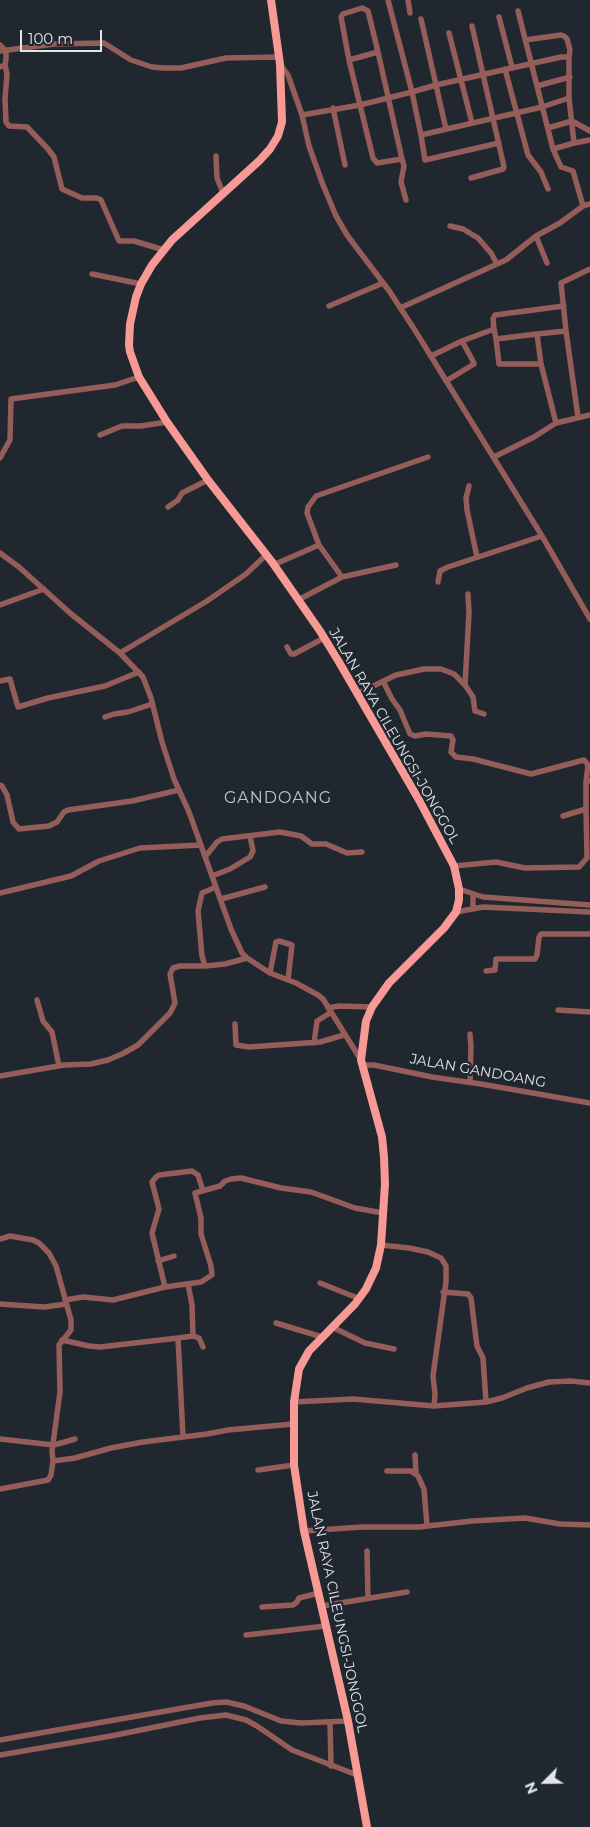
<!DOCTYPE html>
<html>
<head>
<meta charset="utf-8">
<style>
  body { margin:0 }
  #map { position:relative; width:590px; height:1827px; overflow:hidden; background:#20272e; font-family:Montserrat,sans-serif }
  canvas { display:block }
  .north { position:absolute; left:520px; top:1757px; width:50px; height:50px; -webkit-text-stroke:4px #20272e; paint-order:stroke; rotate:247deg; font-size:14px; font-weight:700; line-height:20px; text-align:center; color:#e0e5ea }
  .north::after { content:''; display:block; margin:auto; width:18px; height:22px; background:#e0e5ea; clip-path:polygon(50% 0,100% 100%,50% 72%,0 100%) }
  .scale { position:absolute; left:20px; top:30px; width:82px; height:22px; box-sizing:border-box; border:2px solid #e0e5ea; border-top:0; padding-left:6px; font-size:15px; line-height:18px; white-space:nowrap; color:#e0e5ea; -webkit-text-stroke:4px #20272e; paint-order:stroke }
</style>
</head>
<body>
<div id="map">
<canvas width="590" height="1827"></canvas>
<div class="north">N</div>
<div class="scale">100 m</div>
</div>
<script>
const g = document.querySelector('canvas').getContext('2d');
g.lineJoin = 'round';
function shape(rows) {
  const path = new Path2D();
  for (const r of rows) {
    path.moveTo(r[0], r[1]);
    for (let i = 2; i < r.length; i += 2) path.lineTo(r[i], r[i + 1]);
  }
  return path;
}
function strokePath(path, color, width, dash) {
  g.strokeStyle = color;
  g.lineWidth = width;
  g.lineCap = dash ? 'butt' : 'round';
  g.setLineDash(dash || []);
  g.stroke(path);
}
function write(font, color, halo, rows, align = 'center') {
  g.font = font + ' Montserrat,sans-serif';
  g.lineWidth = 4.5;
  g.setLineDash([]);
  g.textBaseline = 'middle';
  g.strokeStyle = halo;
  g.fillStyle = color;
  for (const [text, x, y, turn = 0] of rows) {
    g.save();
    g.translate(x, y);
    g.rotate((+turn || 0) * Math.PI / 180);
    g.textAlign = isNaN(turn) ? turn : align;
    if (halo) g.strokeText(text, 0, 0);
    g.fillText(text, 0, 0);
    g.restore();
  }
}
strokePath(shape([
  [408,0,410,13],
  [518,11,553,149,561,167,573,171,583,206],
  [499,17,512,67],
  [421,19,446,129],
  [449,33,472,123],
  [525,40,561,35,564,36,567,39,570,50,569,57],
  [0,45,6,51,6,59,5,65,0,67],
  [0,51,54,44,104,43,131,60,152,67,163,68,181,68,226,58,278,57],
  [378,52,402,159,377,163,373,158,349,60,378,52],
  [349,60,341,17,343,14,362,8,368,11,378,52],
  [280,64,288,75,302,115,309,146,323,185,336,216,347,235,390,292,416,332,542,536,590,619],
  [5,65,7,74,5,99,6,122,9,126,27,127,48,149,54,157,62,189,82,198,97,198,101,200,119,241,134,241,164,250],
  [505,69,528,155,541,172,548,189],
  [537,86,570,77],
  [333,108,345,165],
  [302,115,360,105,412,92,436,85,561,57,569,57,569,98,542,107,421,135,412,92,388,0],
  [548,128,572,121,590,131],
  [421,135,425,160,499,143],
  [574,143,590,140],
  [553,149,574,143,569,98],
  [216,156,217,178,223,193],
  [402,159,404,166,401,182,406,200],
  [471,178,503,169,504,167,472,26],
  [450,226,463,229,478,238,491,253,497,264],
  [536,236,547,263],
  [92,274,141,284],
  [329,306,383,283],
  [400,308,506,260,536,236,560,223,583,206,590,204],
  [494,329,493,319,495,315,564,306],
  [566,331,578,417],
  [537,334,566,331,561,283,590,269],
  [496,339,499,364,541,364],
  [431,356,462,341,494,329,496,339,537,334,541,364,556,423],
  [446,381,474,364,473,361,462,341],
  [100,435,122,426,141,426,167,422],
  [494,457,534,437,556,423,590,415],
  [0,458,10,440,11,399,115,385,139,377],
  [469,486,466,498,467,510,477,557],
  [168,507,178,500,182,493,208,480],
  [0,553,19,567,70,613,120,653,143,677,151,698,162,742,174,779,189,812,231,929,242,953,247,958,270,973,296,983,318,995,323,999,361,1060],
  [273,565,319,545],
  [396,565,342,577,319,545,307,513,308,507,316,496,428,457],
  [438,582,440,571,448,567,542,536],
  [298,600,342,577],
  [0,605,44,589],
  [287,647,291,654,294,654,324,638],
  [120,653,207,601,246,574,266,555],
  [0,681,10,679,18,707,48,698,105,686,139,672],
  [383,681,392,699,400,710,410,734,415,736,426,734,451,736,453,740,451,752,456,757,473,759,531,774,584,760,588,765,586,782,590,781],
  [465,685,469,613,468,594],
  [357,694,396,675,424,669,441,669,454,674,465,685,473,697,475,711,484,714],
  [105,717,114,714,128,712,152,704],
  [586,782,586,809],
  [0,785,2,786,7,795,13,822,19,829,49,826,57,822,64,812,68,810,132,801,179,790],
  [205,857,217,842,222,839,280,832,301,836,312,844,326,844,347,853,362,852],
  [454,866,496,862,525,868,579,867,587,858,586,809,563,816],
  [212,876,230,869,250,857,253,851,250,836],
  [459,889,483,897,590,905],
  [0,893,71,876,99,861,140,848,201,845],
  [221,899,265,887],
  [473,908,473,894],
  [456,912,483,907,590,912],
  [205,966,202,956,198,911,202,893,216,887],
  [486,971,495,970,496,959,535,959,537,955,539,937,541,934,590,934],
  [270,973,276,942,279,941,292,945,288,980],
  [37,1000,43,1021,52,1032,59,1066],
  [328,1008,339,1006,372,1007],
  [558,1010,590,1012],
  [235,1024,236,1045,249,1047,320,1042,344,1035],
  [314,1043,317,1021,330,1013],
  [363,1065,374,1065,432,1077,481,1084,590,1103],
  [0,1076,64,1065,91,1064,108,1060,122,1054,138,1045,170,1013,175,1003,170,974,173,968,180,966,205,966,225,964,247,958],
  [470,1082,471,1047,470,1034],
  [0,1239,10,1236,33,1240,39,1243,49,1253,56,1266,71,1320,71,1330,59,1345,60,1392,52,1451,53,1461,75,1458,111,1448,143,1442,207,1434,228,1430,293,1424],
  [381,1245,409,1248,428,1252,441,1258,446,1266,446,1282,433,1376,435,1394,434,1406],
  [158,1261,174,1256],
  [320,1283,360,1299],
  [165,1287,201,1282,212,1275,211,1266,201,1234,201,1218,195,1193,220,1186,225,1181,231,1179,241,1178,281,1188,311,1192,355,1208,383,1213],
  [443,1292,468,1294,471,1298,477,1346,483,1358,486,1402],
  [65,1300,83,1297,113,1300,165,1287,152,1233,159,1209,152,1182,156,1177,159,1175,192,1171,198,1175,203,1191],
  [0,1304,44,1307,66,1304],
  [276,1323,322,1337],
  [332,1327,365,1343,394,1349],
  [193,1336,199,1338,203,1347],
  [178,1338,193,1336,192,1305,188,1284],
  [62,1340,89,1346,100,1347,178,1338,183,1437],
  [294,1402,353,1399,434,1406,486,1402,502,1398,527,1388,549,1382,571,1381,590,1383],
  [0,1439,54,1445,75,1439],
  [415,1455,416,1473],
  [258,1470,294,1465],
  [387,1471,411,1471,418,1476,424,1489,427,1526],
  [0,1489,48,1480,51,1475,53,1461],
  [304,1531,362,1527,419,1527,472,1521,525,1518,560,1524,590,1525],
  [367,1551,368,1598],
  [322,1606,407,1592],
  [262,1607,293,1605,297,1602,299,1598,319,1593],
  [246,1635,326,1626],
  [330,1722,331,1766],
  [0,1740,212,1703,226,1702,244,1706,281,1721,301,1723,348,1721],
  [0,1755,111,1736,200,1718,226,1715,246,1720,257,1726,292,1750,357,1775]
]), '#955d59', 5.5);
strokePath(shape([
  [271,0,280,64,282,122,278,136,270,149,259,161,172,240,152,265,141,284,136,297,130,324,129,345,130,352,139,377,167,422,208,480,272,562,320,631,339,662,419,800,454,866,459,889,459,900,456,912,444,928,389,983,372,1007,366,1021,361,1060,382,1137,384,1157,385,1184,381,1245,376,1268,366,1289,355,1304,309,1351,299,1369,294,1402,294,1465,304,1531,348,1721,367,1827]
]), '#f79994', 8);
write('14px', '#e0e5ea', '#20272e', [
  ["JALAN RAYA CILEUNGSI-JONGGOL",394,736,60],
  ["JALAN GANDOANG",478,1071,10],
  ["JALAN RAYA CILEUNGSI-JONGGOL",337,1612,78]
]);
g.letterSpacing = '1px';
write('16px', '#bbc5ce', '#20272e', [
  ["GANDOANG",278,798]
]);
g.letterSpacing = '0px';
</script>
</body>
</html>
